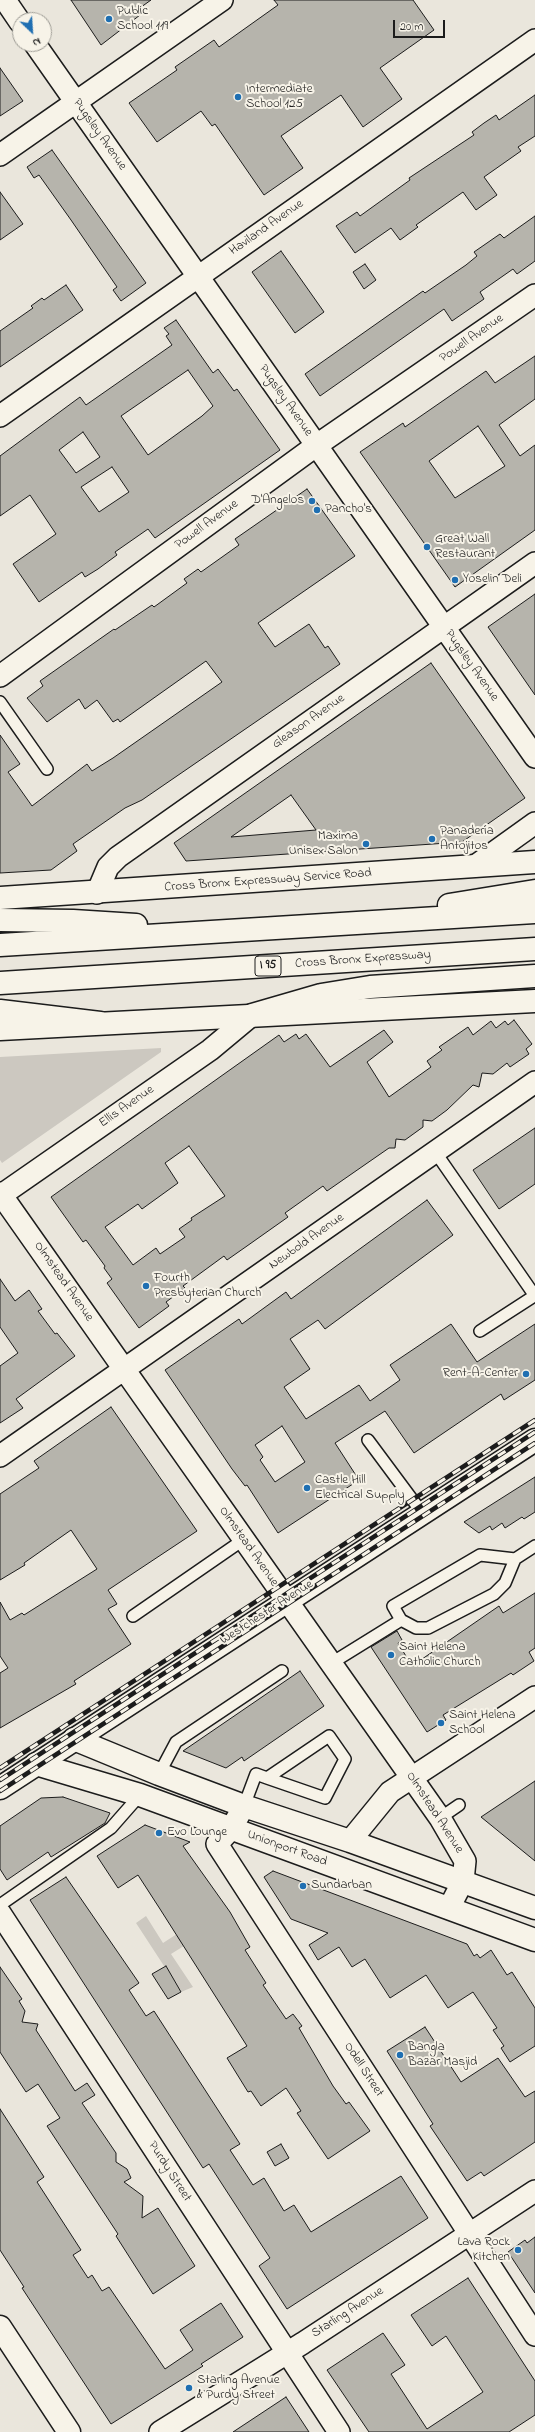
<!DOCTYPE html>
<html>
<head>
<meta charset="utf-8">
<style>
  body { margin:0 }
  #map { position:relative; width:535px; height:2432px; overflow:hidden; background:#eae6dc; font-family:"Indie Flower",sans-serif }
  canvas { display:block }
  .north { position:absolute; left:12px; top:12px; width:40px; height:40px; box-sizing:border-box; background:#f7f3e8; border:1px solid #9f9d96; border-radius:50%; rotate:155deg; font-size:11px; font-weight:700; line-height:16px; text-align:center; color:#1c1c1c }
  .north::after { content:''; display:block; margin:auto; width:14px; height:18px; background:#1f6fb2; clip-path:polygon(50% 0,100% 100%,50% 72%,0 100%) }
  .scale { position:absolute; left:393px; top:20px; width:52px; height:18px; box-sizing:border-box; border:2px solid #1c1c1c; border-top:0; padding-left:5px; font-size:12px; line-height:14px; white-space:nowrap; color:#1c1c1c; -webkit-text-stroke:3px #f7f3e8; paint-order:stroke }
</style>
</head>
<body>
<div id="map">
<canvas width="535" height="2432"></canvas>
<div class="north">N</div>
<div class="scale">20 m</div>
</div>
<script>
const g = document.querySelector('canvas').getContext('2d');
g.lineJoin = 'round';
function paint(path, color) {
  g.fillStyle = color;
  g.fill(path, 'evenodd');
}
function shape(rows) {
  const path = new Path2D();
  for (const r of rows) {
    path.moveTo(r[0], r[1]);
    for (let i = 2; i < r.length; i += 2) path.lineTo(r[i], r[i + 1]);
  }
  return path;
}
function strokePath(path, color, width, dash) {
  g.strokeStyle = color;
  g.lineWidth = width;
  g.lineCap = dash ? 'butt' : 'round';
  g.setLineDash(dash || []);
  g.stroke(path);
}
function write(font, color, halo, rows, align = 'center') {
  g.font = font + ' "Indie Flower",sans-serif';
  g.lineWidth = 4;
  g.setLineDash([]);
  g.textBaseline = 'middle';
  g.strokeStyle = halo;
  g.fillStyle = color;
  for (const [text, x, y, turn = 0] of rows) {
    g.save();
    g.translate(x, y);
    g.rotate((+turn || 0) * Math.PI / 180);
    g.textAlign = isNaN(turn) ? turn : align;
    if (halo) g.strokeText(text, 0, 0);
    g.fillText(text, 0, 0);
    g.restore();
  }
}
paint(shape([
  [161,1048,161,1052,2,1163,0,1160,0,1057],
  [146,1916,163,1943,180,1932,187,1944,171,1954,193,1987,181,1992,136,1923]
]), '#ccc8c0');
const building = shape([
  [71,0,151,0,137,10,140,15,101,45,71,0],
  [274,0,413,0,434,30,380,68,402,99,363,127,341,95,281,136,303,168,264,195,215,124,212,126,201,111,157,142,129,103,177,70,175,67,214,40,219,47,278,5,274,0],
  [0,68,23,101,0,116,0,68],
  [535,95,535,136,518,147,521,151,484,177,497,195,476,210,463,192,416,225,418,227,400,240,391,228,355,253,336,226,357,212,360,216,410,180,409,178,474,135,472,132,484,123,496,115,499,120,535,95],
  [52,150,146,283,121,301,113,290,117,287,71,220,39,175,34,178,27,167,52,150],
  [0,192,23,224,0,240,0,192],
  [535,216,535,261,517,274,513,269,480,292,484,299,452,321,444,309,320,396,305,374,423,291,425,293,466,265,477,256,474,252,500,234,504,238,535,216],
  [281,251,324,312,295,333,252,272,281,251],
  [365,264,376,280,364,289,353,272,365,264],
  [66,285,83,310,0,367,0,331,33,308,31,306,42,298,44,300,66,285],
  [176,320,213,373,218,369,234,391,237,389,280,450,155,538,148,529,115,552,117,555,98,569,85,577,82,572,39,602,13,564,56,534,30,495,0,516,0,456,80,397,86,405,172,345,166,336,169,334,164,328,176,320],
  [188,370,213,406,202,416,148,455,121,416,188,370],
  [83,432,100,457,76,473,59,450,83,432],
  [112,467,129,492,99,512,81,487,112,467],
  [535,356,535,399,499,425,520,456,535,445,535,530,455,587,360,452,403,423,405,427,486,371,495,383,535,356],
  [478,426,505,466,455,498,429,461,478,426],
  [307,489,355,556,258,623,275,647,309,624,325,648,328,646,340,664,142,800,125,808,73,844,77,851,51,870,0,873,0,735,20,764,8,772,32,806,87,764,92,771,113,758,222,682,206,661,120,722,118,719,113,722,97,700,85,709,79,699,47,722,27,698,43,686,40,681,114,629,115,630,152,605,154,607,187,583,184,579,198,569,201,572,239,545,235,539,307,489],
  [535,594,535,695,488,627,535,594],
  [431,663,525,798,462,842,186,861,174,843,431,663],
  [291,795,316,830,231,837,291,795],
  [514,1020,532,1044,526,1049,529,1054,510,1067,507,1063,493,1074,482,1073,479,1087,473,1085,447,1110,432,1121,423,1120,423,1127,405,1140,396,1139,395,1148,389,1148,327,1191,323,1186,285,1213,288,1217,247,1246,227,1260,224,1256,183,1286,185,1288,166,1302,169,1306,139,1328,107,1283,112,1279,104,1268,105,1266,86,1240,83,1242,51,1197,279,1035,284,1042,296,1034,299,1039,306,1034,330,1067,384,1030,393,1042,367,1062,389,1097,431,1067,427,1061,442,1050,439,1047,468,1027,473,1035,491,1021,496,1028,505,1021,508,1025,514,1020],
  [189,1146,225,1196,191,1218,192,1220,179,1229,185,1237,160,1254,156,1248,133,1265,105,1227,138,1204,142,1209,178,1183,165,1163,189,1146],
  [535,1128,535,1184,499,1209,473,1170,535,1128],
  [427,1200,453,1235,325,1329,318,1320,290,1339,310,1369,284,1387,306,1419,359,1385,370,1401,400,1380,390,1365,451,1324,477,1362,535,1324,535,1380,504,1400,501,1394,414,1453,385,1411,335,1443,359,1480,278,1533,247,1485,245,1486,232,1469,165,1370,239,1319,242,1324,286,1292,291,1299,427,1200],
  [282,1426,305,1462,275,1482,260,1460,263,1457,255,1445,282,1426],
  [0,1279,15,1301,29,1290,42,1309,38,1311,55,1334,57,1333,75,1356,16,1399,23,1408,0,1423,0,1366,18,1353,0,1327,0,1279],
  [111,1407,197,1531,108,1590,117,1604,108,1609,131,1644,74,1681,76,1684,0,1728,0,1673,8,1668,0,1656,0,1602,10,1620,22,1613,24,1615,97,1569,71,1530,24,1563,25,1565,0,1580,0,1494,39,1468,34,1461,111,1407],
  [535,1477,535,1512,524,1519,522,1517,505,1528,502,1523,492,1530,490,1526,479,1533,464,1522,535,1477],
  [535,1593,535,1648,529,1652,534,1661,513,1675,511,1673,443,1715,446,1720,427,1732,371,1647,397,1631,402,1640,398,1643,412,1666,499,1606,503,1613,535,1593],
  [300,1671,324,1706,244,1761,242,1757,226,1768,183,1751,300,1671],
  [535,1781,535,1861,481,1817,535,1781],
  [63,1797,110,1813,105,1823,51,1857,48,1852,7,1880,0,1869,0,1826,41,1798,63,1797],
  [145,1825,190,1842,183,1846,230,1912,250,1947,245,1950,266,1983,263,1985,286,2019,293,2014,302,2026,299,2028,333,2086,346,2104,349,2102,370,2131,328,2159,297,2113,301,2111,286,2088,261,2106,251,2091,248,2092,227,2058,247,2046,160,1909,138,1875,118,1888,97,1856,145,1825],
  [273,1871,467,1944,474,1956,477,1954,480,1958,491,1950,507,1975,512,1972,535,2008,535,2046,510,2062,501,2048,504,2046,493,2030,497,2028,473,1992,448,2008,426,1975,390,1998,365,1959,352,1967,339,1947,318,1960,309,1945,328,1933,291,1919,264,1877,273,1871],
  [66,1877,139,1983,129,1990,146,2016,154,2011,240,2144,230,2150,253,2185,264,2178,284,2211,294,2205,311,2232,401,2176,428,2218,287,2309,259,2266,270,2258,209,2164,203,2168,30,1900,66,1877],
  [166,1966,181,1992,168,1999,152,1974,166,1966],
  [0,1967,22,1999,19,2001,25,2011,22,2022,38,2024,36,2030,75,2091,87,2083,95,2095,82,2103,116,2153,116,2162,127,2169,131,2178,124,2182,143,2196,142,2218,158,2208,195,2266,153,2294,116,2236,118,2234,47,2126,60,2118,38,2084,26,2092,0,2052,0,1967],
  [425,2027,461,2082,498,2058,525,2097,535,2091,535,2142,484,2176,481,2172,467,2181,430,2126,433,2124,387,2051,425,2027],
  [0,2109,44,2177,37,2182,81,2250,73,2255,88,2278,92,2275,102,2291,109,2287,165,2369,193,2350,180,2330,221,2303,243,2337,201,2364,203,2366,111,2424,22,2288,24,2287,0,2250,0,2109],
  [281,2144,289,2158,275,2166,267,2152,281,2144],
  [535,2237,535,2293,508,2252,525,2240,527,2243,535,2237],
  [468,2278,535,2381,535,2415,509,2432,369,2432,327,2370,383,2333,405,2365,391,2374,427,2429,483,2392,446,2336,432,2346,411,2315,468,2278],
  [286,2397,309,2432,233,2432,286,2397]
]);
paint(building, '#b6b4ac');
strokePath(building, '#1c1c1c', 1);
const service = shape([
  [0,702,47,769],
  [436,1153,535,1296],
  [480,1331,534,1296],
  [368,1440,423,1514],
  [133,1616,243,1540],
  [401,1620,416,1628,428,1628,494,1594,505,1583,515,1559],
  [330,1664,401,1620,393,1606,480,1555,515,1559,535,1546],
  [159,1774,176,1742,282,1671],
  [244,1806,256,1774,267,1778,325,1798,345,1759,329,1736,267,1778],
  [440,1818,459,1805],
  [0,1905,111,1828,140,1795]
]);
const minor = shape([
  [5,0,20,22],
  [35,44,535,757],
  [0,155,222,0],
  [0,416,535,40],
  [0,676,317,445,535,295],
  [475,866,535,823],
  [97,893,108,867,118,857,535,563],
  [0,1193,440,1818,465,1861,463,1881,449,1908],
  [0,1196,210,1050,252,1015],
  [0,1456,535,1082],
  [244,1806,231,1829,217,1844,535,2335],
  [350,1841,390,1792,535,1697],
  [0,1913,339,2432],
  [160,2432,303,2343,535,2191]
]);
const tertiary = shape([
  [74,1739,159,1774,244,1806,350,1841,535,1908],
  [36,1764,140,1795,535,1940]
]);
const secondary = shape([
  [0,898,535,862],
  [0,1029,535,1001],
  [0,1788,535,1440],
  [0,2327,69,2432]
]);
const motorway = shape([
  [449,905,535,891],
  [0,920,73,921,136,925],
  [0,945,535,912],
  [0,983,535,949],
  [0,1011,100,1023],
  [252,1015,321,995,370,987,535,976]
]);
strokePath(service, '#1c1c1c', 14);
strokePath(minor, '#1c1c1c', 24);
strokePath(tertiary, '#1c1c1c', 25);
strokePath(secondary, '#1c1c1c', 25);
strokePath(motorway, '#1c1c1c', 25);
strokePath(service, '#f7f3e8', 11);
strokePath(minor, '#f7f3e8', 21);
strokePath(tertiary, '#f7f3e8', 22);
strokePath(secondary, '#f7f3e8', 22);
strokePath(motorway, '#f7f3e8', 22);
const rail = shape([
  [0,1768,535,1420],
  [0,1780,535,1432],
  [0,1791,535,1443]
]);
strokePath(rail, '#1c1c1c', 4.5);
strokePath(rail, '#f7f3e8', 3, [9]);
for (const [x, y, r, color] of [
  [109,19,4,"#1f6fb2"],
  [238,97,4,"#1f6fb2"],
  [312,501,4,"#1f6fb2"],
  [317,510,4,"#1f6fb2"],
  [427,547,4,"#1f6fb2"],
  [455,580,4,"#1f6fb2"],
  [432,839,4,"#1f6fb2"],
  [366,844,4,"#1f6fb2"],
  [146,1286,4,"#1f6fb2"],
  [526,1374,4,"#1f6fb2"],
  [307,1488,4,"#1f6fb2"],
  [391,1655,4,"#1f6fb2"],
  [441,1723,4,"#1f6fb2"],
  [159,1833,4,"#1f6fb2"],
  [303,1886,4,"#1f6fb2"],
  [400,2055,4,"#1f6fb2"],
  [518,2250,4,"#1f6fb2"],
  [189,2388,4,"#1f6fb2"]
]) {
  const dot = new Path2D();
  dot.arc(x, y, r, 0, 2 * Math.PI);
  g.fillStyle = color;
  g.fill(dot);
  strokePath(dot, '#f7f3e8', 1.5);
}
for (const [x, y, w] of [
  [268,966,26]
]) {
  const box = new Path2D();
  box.roundRect(x - w / 2, y - 10, w, 20, 3);
  g.fillStyle = '#f7f3e8';
  g.fill(box);
  strokePath(box, '#1c1c1c', 1);
}
write('bold 12px', '#1c1c1c', null, [
  ["I 95",268,966]
]);
write('13px', '#1c1c1c', '#f7f3e8', [
  ["Public",117,12],
  ["School 119",117,27],
  ["Intermediate",246,90],
  ["School 125",246,105],
  ["D'Angelos",304,501,"right"],
  ["Pancho's",325,510],
  ["Great Wall",435,540],
  ["Restaurant",435,555],
  ["Yoselin Deli",463,580],
  ["Panadería",440,832],
  ["Antojitos",440,847],
  ["Maxima",358,837,"right"],
  ["Unisex Salon",358,852,"right"],
  ["Fourth",154,1279],
  ["Presbyterian Church",154,1294],
  ["Rent-A-Center",518,1374,"right"],
  ["Castle Hill",315,1481],
  ["Electrical Supply",315,1496],
  ["Saint Helena",399,1648],
  ["Catholic Church",399,1663],
  ["Saint Helena",449,1716],
  ["School",449,1731],
  ["Evo Lounge",167,1833],
  ["Sundarban",311,1886],
  ["Bangla",408,2048],
  ["Bazar Masjid",408,2063],
  ["Lava Rock",510,2243,"right"],
  ["Kitchen",510,2258,"right"],
  ["Starling Avenue",197,2381],
  ["& Purdy Street",197,2396]
], 'left');
write('13px', '#1c1c1c', '#f7f3e8', [
  ["Pugsley Avenue",99,135,55],
  ["Haviland Avenue",267,228,-35],
  ["Powell Avenue",472,339,-35],
  ["Pugsley Avenue",285,401,55],
  ["Powell Avenue",207,525,-36],
  ["Pugsley Avenue",471,666,55],
  ["Gleason Avenue",309,722,-35],
  ["Cross Bronx Expressway Service Road",268,881,-4],
  ["Cross Bronx Expressway",363,960,-4],
  ["Ellis Avenue",127,1107,-35],
  ["Newbold Avenue",307,1242,-35],
  ["Olmstead Avenue",63,1282,55],
  ["Olmstead Avenue",248,1547,55],
  ["Westchester Avenue",267,1613,-33],
  ["Olmstead Avenue",434,1813,57],
  ["Unionport Road",287,1849,20],
  ["Odell Street",363,2070,57],
  ["Purdy Street",169,2172,57],
  ["Starling Avenue",348,2313,-33]
]);
</script>
</body>
</html>
